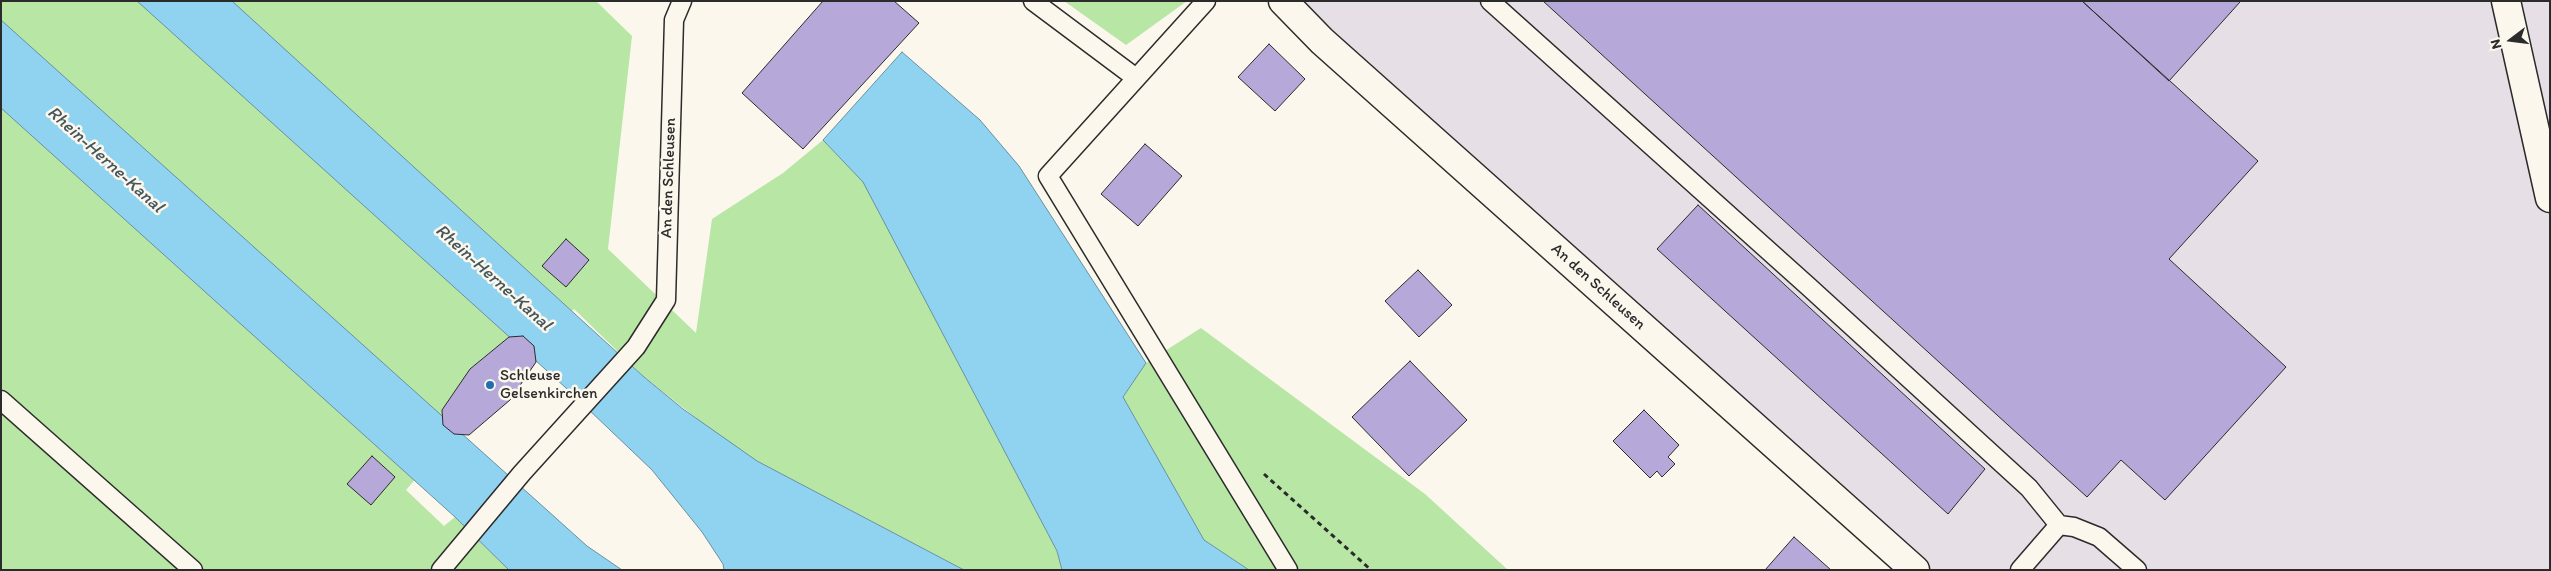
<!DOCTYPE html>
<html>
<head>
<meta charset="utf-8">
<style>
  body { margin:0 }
  #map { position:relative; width:2551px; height:571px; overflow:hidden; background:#fbf7ec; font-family:Itim,sans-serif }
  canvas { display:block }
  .frame { position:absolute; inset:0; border:2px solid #2b2b2b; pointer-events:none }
  .north { position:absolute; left:2486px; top:15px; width:50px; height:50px; -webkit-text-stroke:4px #fbf7ec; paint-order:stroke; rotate:255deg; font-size:14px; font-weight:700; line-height:20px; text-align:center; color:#2b2b2b }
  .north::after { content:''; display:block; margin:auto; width:18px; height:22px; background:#2b2b2b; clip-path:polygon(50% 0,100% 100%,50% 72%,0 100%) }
</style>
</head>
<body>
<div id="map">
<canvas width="2551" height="571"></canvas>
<div class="frame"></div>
<div class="north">N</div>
</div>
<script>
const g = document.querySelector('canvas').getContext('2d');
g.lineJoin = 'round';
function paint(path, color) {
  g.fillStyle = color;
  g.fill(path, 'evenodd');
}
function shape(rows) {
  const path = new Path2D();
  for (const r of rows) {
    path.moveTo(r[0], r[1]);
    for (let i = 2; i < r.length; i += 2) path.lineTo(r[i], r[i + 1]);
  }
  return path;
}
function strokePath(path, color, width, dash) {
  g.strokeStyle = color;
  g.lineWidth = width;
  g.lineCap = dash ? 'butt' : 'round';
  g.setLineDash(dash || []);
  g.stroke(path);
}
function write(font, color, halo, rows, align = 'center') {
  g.font = font + ' Itim,sans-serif';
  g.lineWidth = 5;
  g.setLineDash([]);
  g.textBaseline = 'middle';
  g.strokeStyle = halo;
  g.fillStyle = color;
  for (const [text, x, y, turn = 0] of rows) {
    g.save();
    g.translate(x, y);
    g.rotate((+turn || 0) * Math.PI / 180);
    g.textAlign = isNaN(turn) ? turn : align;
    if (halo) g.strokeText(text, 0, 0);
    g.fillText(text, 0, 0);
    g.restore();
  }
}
paint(shape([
  [1294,1,2550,1,2550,570,1917,570]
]), '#e6e0e6');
paint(shape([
  [1,1,596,1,632,36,608,249,696,333,712,219,783,173,823,140,863,181,1057,551,1062,570,964,570,757,461,723,439,644,377,574,309,534,346,509,337,470,369,442,410,443,425,454,434,406,490,444,526,455,517,509,570,1,570],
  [1064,1,1187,1,1126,45],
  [1201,328,1425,494,1508,570,1249,570,1204,540,1123,397,1146,363]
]), '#b7e6a5');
const water = shape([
  [137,1,232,1,644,377,683,409,757,461,964,570,724,570,723,564,702,532,652,470,566,388,137,1],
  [1,20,587,546,622,570,509,570,455,517,1,108,1,20],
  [902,52,980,120,1019,166,1146,363,1123,397,1204,540,1249,570,1062,570,1057,551,863,182,823,140,902,52]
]);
paint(water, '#8fd3f1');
strokePath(water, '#6790a2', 1);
const building = shape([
  [823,1,894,1,919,23,803,149,742,93,823,1],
  [1543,1,2082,1,2258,161,2169,259,2286,367,2165,500,2121,460,2087,497,1543,1],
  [2082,1,2239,1,2240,2,2169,81,2082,1],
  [1269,44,1305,79,1275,111,1238,77,1269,44],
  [1145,144,1182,176,1138,226,1101,194,1145,144],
  [1698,205,1985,469,1948,514,1657,249,1698,205],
  [566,239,589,260,566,287,542,266,566,239],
  [1418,270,1452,305,1419,337,1385,301,1418,270],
  [523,336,534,346,536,362,510,400,469,435,454,434,443,425,442,410,470,369,509,337,523,336],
  [1410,361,1467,420,1409,476,1352,417,1410,361],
  [1644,410,1679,445,1668,457,1675,464,1662,477,1657,471,1650,478,1613,441,1644,410],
  [372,456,395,477,371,505,347,484,372,456],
  [1794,537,1831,570,1765,570,1794,537]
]);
paint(building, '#b6a9d9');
strokePath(building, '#2b2b2b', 1);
const service = shape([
  [1033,1,1136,78],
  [1206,1,1048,176,1288,570],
  [1490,1,1809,287,2029,488,2059,525,2074,527,2099,537,2137,570],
  [1,400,193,570],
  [441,570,522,473,636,347,666,300,674,20,682,1],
  [2020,570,2059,525]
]);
const minor = shape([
  [1283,1,1322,41,1915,570],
  [2506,1,2550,198]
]);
strokePath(service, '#2b2b2b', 21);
strokePath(minor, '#2b2b2b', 31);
strokePath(shape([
  [1264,474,1371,570]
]), '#2b2b2b', 3, [5, 4]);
strokePath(service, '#fbf7ec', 18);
strokePath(minor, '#fbf7ec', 28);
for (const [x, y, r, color] of [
  [490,385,5,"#1f6fb2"]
]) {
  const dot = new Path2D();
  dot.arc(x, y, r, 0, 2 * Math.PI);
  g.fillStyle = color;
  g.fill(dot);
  strokePath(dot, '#fbf7ec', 2);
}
write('16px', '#2b2b2b', '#fbf7ec', [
  ["An den Schleusen",669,178,-88],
  ["An den Schleusen",1598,287,42]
]);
write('16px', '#2b2b2b', '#fbf7ec', [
  ["Schleuse",500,376],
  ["Gelsenkirchen",500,394]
], 'left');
write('italic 18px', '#44555c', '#fbf7ec', [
  ["Rhein-Herne-Kanal",105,160,42],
  ["Rhein-Herne-Kanal",493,278,42]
]);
</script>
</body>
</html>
